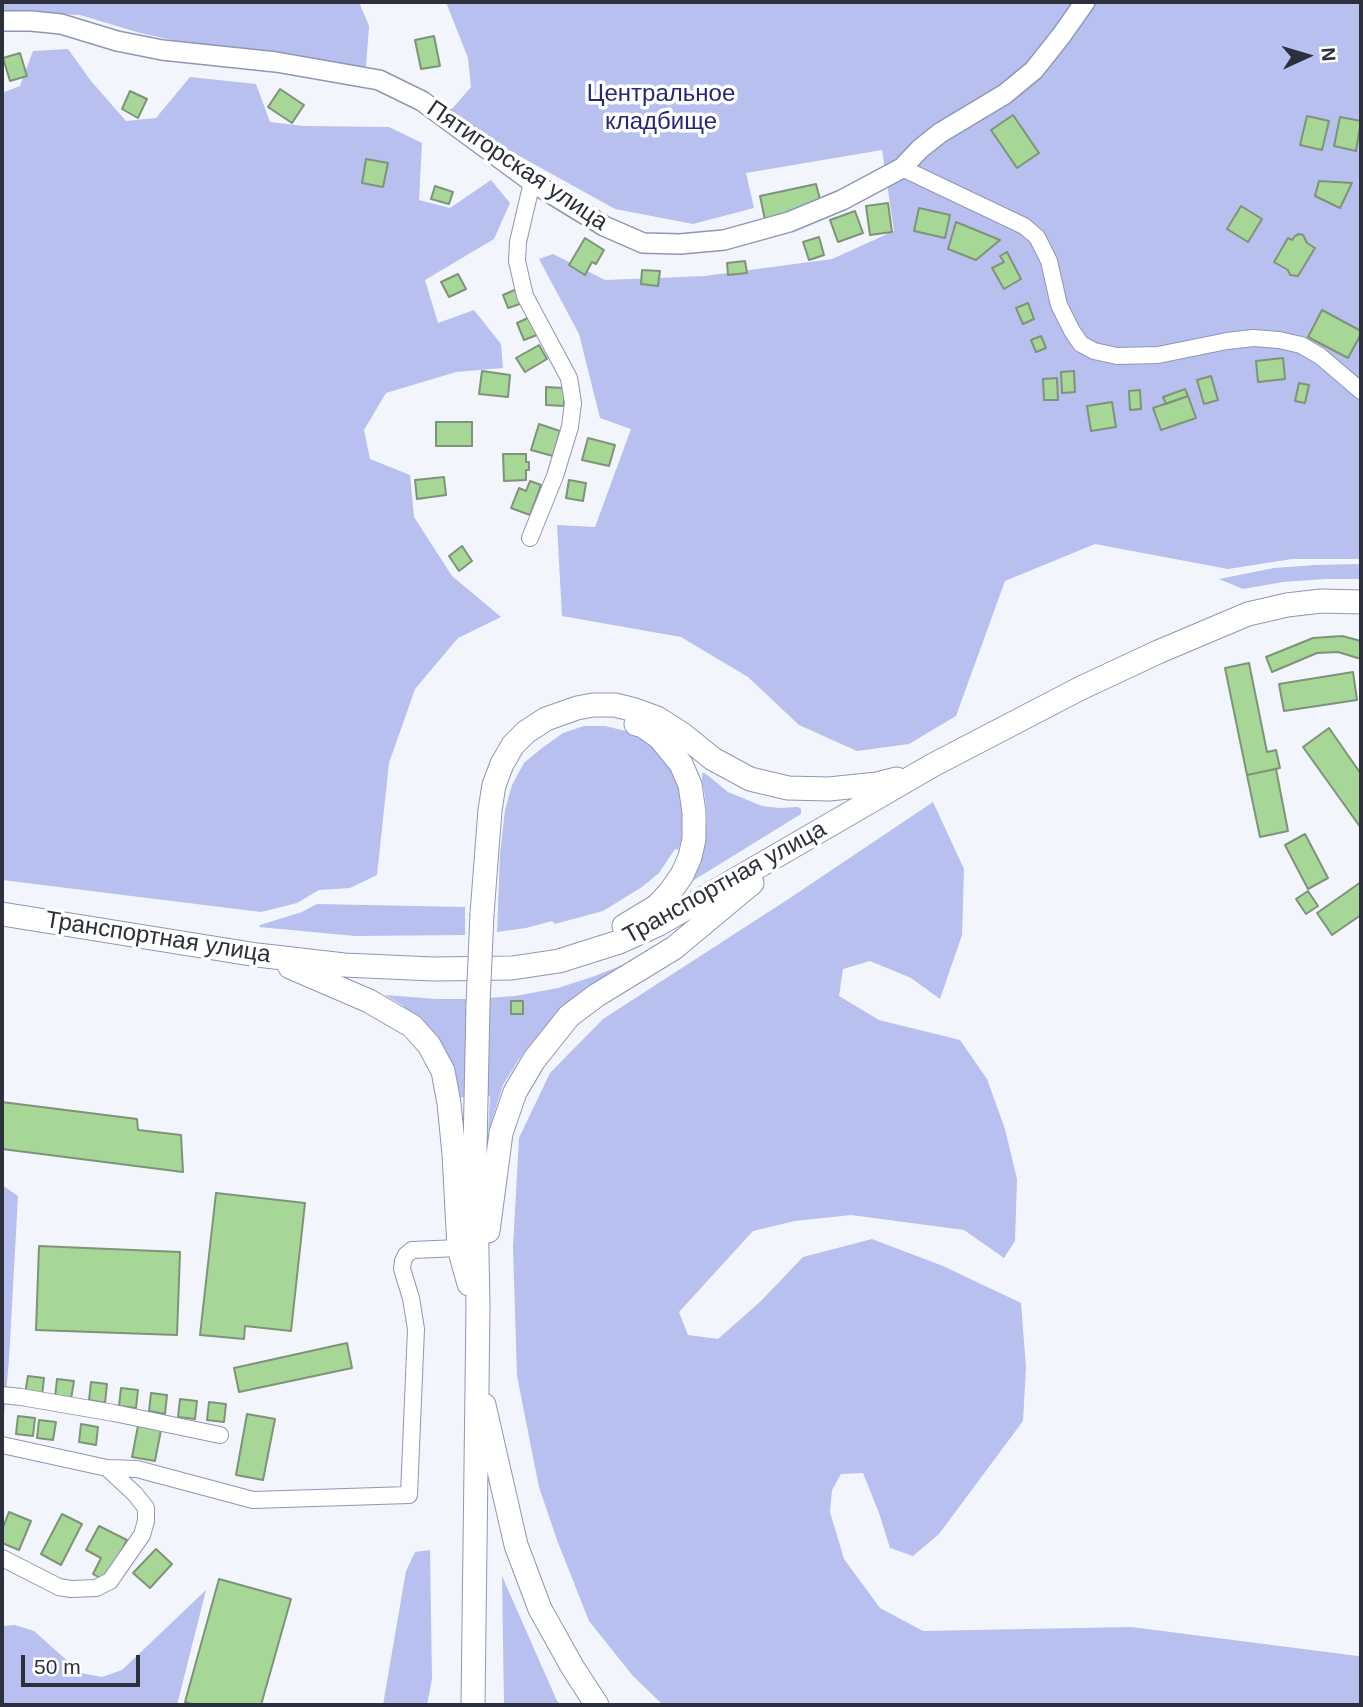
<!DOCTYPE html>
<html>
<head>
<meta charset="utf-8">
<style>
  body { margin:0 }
  #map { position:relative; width:1363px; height:1707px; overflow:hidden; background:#f3f5fc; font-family:Helvetica,sans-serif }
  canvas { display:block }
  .frame { position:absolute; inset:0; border:4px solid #2c2f3c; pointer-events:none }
  .north { position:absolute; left:1272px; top:21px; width:70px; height:70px; -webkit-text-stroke:5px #fff; paint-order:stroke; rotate:86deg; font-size:19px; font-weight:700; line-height:28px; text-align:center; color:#2c2f3c }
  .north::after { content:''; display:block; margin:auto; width:24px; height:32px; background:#2c2f3c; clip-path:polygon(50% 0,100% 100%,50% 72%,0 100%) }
  .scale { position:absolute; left:21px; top:1655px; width:119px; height:32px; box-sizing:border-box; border:4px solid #2c2f3c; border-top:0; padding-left:9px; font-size:21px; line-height:24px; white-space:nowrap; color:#2c2f3c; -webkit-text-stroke:5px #fff; paint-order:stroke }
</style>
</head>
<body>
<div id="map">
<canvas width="1363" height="1707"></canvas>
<div class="frame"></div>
<div class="north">N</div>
<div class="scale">50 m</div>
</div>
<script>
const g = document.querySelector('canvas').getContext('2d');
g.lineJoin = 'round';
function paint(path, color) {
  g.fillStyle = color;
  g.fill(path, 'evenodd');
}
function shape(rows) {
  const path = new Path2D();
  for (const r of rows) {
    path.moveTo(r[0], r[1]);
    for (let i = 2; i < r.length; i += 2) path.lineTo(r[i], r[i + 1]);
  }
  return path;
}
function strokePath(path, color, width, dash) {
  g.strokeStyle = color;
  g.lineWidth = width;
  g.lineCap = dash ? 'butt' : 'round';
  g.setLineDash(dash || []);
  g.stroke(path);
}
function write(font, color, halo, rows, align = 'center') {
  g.font = font + ' Helvetica,sans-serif';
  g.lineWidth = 7;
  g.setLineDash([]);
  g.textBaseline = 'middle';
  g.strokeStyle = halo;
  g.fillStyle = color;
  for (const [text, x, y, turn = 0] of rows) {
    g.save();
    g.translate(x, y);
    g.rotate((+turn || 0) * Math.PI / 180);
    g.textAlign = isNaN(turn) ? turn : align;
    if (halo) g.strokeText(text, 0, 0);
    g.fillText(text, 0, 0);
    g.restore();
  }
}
paint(shape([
  [2,2,359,2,369,26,366,67,195,45,140,33,80,15,2,12],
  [446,2,1361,2,1361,559,1292,559,1228,569,1095,544,1005,581,956,716,909,744,857,751,799,725,748,677,681,637,562,616,557,525,595,527,631,429,600,418,579,334,539,259,553,254,605,280,705,276,832,259,894,231,882,150,746,173,754,208,693,224,615,209,485,137,452,109,471,87,468,58],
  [68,49,91,81,126,121,156,118,190,77,256,84,270,122,304,126,389,127,422,143,419,200,450,208,491,180,510,203,494,239,425,280,438,323,474,310,501,344,503,368,456,372,386,393,364,430,370,459,410,475,414,517,452,576,501,617,458,638,415,689,389,763,377,875,350,888,319,890,297,903,261,912,2,880,2,93,20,86,33,51],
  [1361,564,1361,579,1325,579,1283,582,1243,589,1219,579,1274,568,1315,565],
  [584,726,605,726,630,732,652,746,667,763,679,782,685,830,678,850,675,849,659,873,642,887,603,911,555,924,552,921,526,928,497,932,500,854,505,810,512,785,524,763,542,748,563,733],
  [702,773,705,773,728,792,762,806,780,808,798,807,801,809,801,814,686,885,705,838,707,818,705,797,702,781],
  [933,802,964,869,962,935,940,999,911,978,870,961,843,969,839,996,879,1020,960,1040,987,1079,1005,1129,1017,1179,1015,1241,1004,1258,964,1230,851,1215,795,1221,753,1231,679,1312,688,1335,718,1339,761,1301,803,1257,872,1239,943,1266,1021,1303,1026,1367,1023,1421,939,1534,913,1556,890,1548,879,1513,863,1473,841,1474,832,1490,830,1512,844,1559,880,1608,923,1631,1131,1627,1358,1656,1361,1655,1361,1705,663,1705,633,1676,589,1621,557,1540,539,1487,517,1376,513,1247,519,1138,550,1073,603,1019,790,898],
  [317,904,465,907,465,935,355,936,259,927,260,925,302,912],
  [632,961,561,1012,535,1039,519,1059,503,1085,488,1133,490,1096,450,1098,415,1017,402,1005,385,995,436,999,474,999,515,996,558,988,595,976],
  [2,1185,18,1196,9,1360,2,1438],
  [430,1550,432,1679,427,1705,383,1705,406,1571,415,1552],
  [502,1576,557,1701,561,1705,504,1705],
  [206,1590,177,1705,2,1705,2,1626,15,1625,34,1631,81,1673,102,1677,122,1670]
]), '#b7c0ee');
const building = shape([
  [434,36,440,66,421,69,415,40,434,36],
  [20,53,27,76,10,81,3,58,20,53],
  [280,89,304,105,292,123,268,107,280,89],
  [130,91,147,99,138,118,122,109,130,91],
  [1013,115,1039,153,1017,168,991,130,1013,115],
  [1307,116,1329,121,1322,150,1300,145,1307,116],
  [1340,117,1361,121,1356,151,1334,146,1340,117],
  [366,159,388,163,383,187,362,183,366,159],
  [1319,181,1352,183,1340,208,1315,196,1319,181],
  [816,184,822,207,765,220,760,196,816,184],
  [435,186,453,192,449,204,431,199,435,186],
  [888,203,892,232,870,235,866,206,888,203],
  [1241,206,1262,219,1248,242,1227,229,1241,206],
  [919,208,950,215,945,238,914,231,919,208],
  [855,211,863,233,838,242,830,220,855,211],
  [956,222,1000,240,976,260,948,249,956,222],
  [1299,234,1303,235,1307,243,1315,248,1298,276,1290,275,1288,270,1274,262,1288,238,1292,240,1295,236,1299,234],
  [819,237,824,255,809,260,803,242,819,237],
  [585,238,604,250,596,264,592,262,585,275,569,265,585,238],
  [1007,252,1021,279,1004,289,992,268,1004,262,1000,256,1007,252],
  [745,261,747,273,728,275,727,263,745,261],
  [642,270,660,271,658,286,641,284,642,270],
  [458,274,466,289,449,297,441,282,458,274],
  [517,289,523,303,508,308,503,295,517,289],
  [1028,303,1034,319,1023,324,1016,308,1028,303],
  [1322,310,1361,331,1361,334,1348,358,1308,337,1322,310],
  [530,317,537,335,524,340,517,323,530,317],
  [1041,336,1046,348,1036,352,1031,340,1041,336],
  [539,345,547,359,525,372,516,358,539,345],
  [1283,358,1285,379,1258,382,1256,361,1283,358],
  [482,371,510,375,508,397,479,394,482,371],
  [1074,371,1075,392,1062,393,1061,372,1074,371],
  [1211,376,1218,400,1204,404,1197,380,1211,376],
  [1057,378,1058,400,1044,400,1043,379,1057,378],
  [1299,383,1309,385,1305,403,1295,401,1299,383],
  [546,387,564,388,564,406,546,405,546,387],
  [1185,389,1188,396,1166,404,1163,397,1185,389],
  [1140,390,1141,409,1130,410,1129,391,1140,390],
  [1188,396,1196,418,1161,430,1153,408,1188,396],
  [1112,402,1116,427,1091,431,1087,406,1112,402],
  [436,422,472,422,472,446,436,446,436,422],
  [539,424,560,431,553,456,531,450,539,424],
  [588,438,615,445,609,466,582,460,588,438],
  [503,454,526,454,526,462,529,462,529,470,526,470,526,480,504,481,503,454],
  [444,477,446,495,417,499,415,480,444,477],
  [569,480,586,483,583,501,566,498,569,480],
  [530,481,541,485,530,515,511,508,519,488,526,491,530,481],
  [462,546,472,561,459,571,449,556,462,546],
  [1342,636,1361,641,1361,659,1338,652,1317,653,1272,672,1266,657,1313,638,1342,636],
  [1249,663,1267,752,1276,750,1280,768,1247,775,1225,668,1249,663],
  [1353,672,1357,700,1284,711,1279,684,1353,672],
  [1329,728,1361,774,1361,828,1303,747,1329,728],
  [1276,769,1288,831,1260,837,1247,775,1276,769],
  [1305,834,1328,878,1308,889,1285,845,1305,834],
  [1361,882,1361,915,1332,935,1317,913,1361,882],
  [1308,891,1318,906,1306,914,1296,899,1308,891],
  [511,1001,523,1001,523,1014,511,1014,511,1001],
  [2,1102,137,1119,138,1130,181,1135,183,1172,2,1149,2,1102],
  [216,1193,305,1203,291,1331,245,1326,244,1339,200,1335,216,1193],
  [39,1246,180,1252,177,1335,36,1330,39,1246],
  [347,1343,352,1368,239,1392,234,1368,347,1343],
  [28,1376,44,1378,42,1396,25,1394,28,1376],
  [57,1379,74,1381,71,1399,55,1397,57,1379],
  [91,1382,107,1384,105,1403,89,1400,91,1382],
  [121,1388,138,1390,136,1408,119,1406,121,1388],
  [151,1393,167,1395,165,1414,149,1411,151,1393],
  [180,1399,197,1401,195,1419,178,1417,180,1399],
  [209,1402,226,1404,224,1422,207,1420,209,1402],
  [247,1414,275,1419,263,1480,236,1475,247,1414],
  [18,1416,35,1418,33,1436,16,1434,18,1416],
  [39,1420,56,1422,53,1440,37,1438,39,1420],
  [81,1424,98,1427,96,1445,79,1442,81,1424],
  [138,1426,161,1430,155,1461,132,1457,138,1426],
  [9,1512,31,1521,19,1550,2,1543,2,1530,9,1512],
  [62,1514,82,1524,61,1565,41,1554,62,1514],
  [99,1526,127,1540,105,1581,93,1574,101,1558,86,1550,99,1526],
  [156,1549,172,1564,150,1588,133,1573,156,1549],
  [219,1579,291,1599,261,1705,195,1705,185,1702,219,1579]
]);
paint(building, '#a7d797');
strokePath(building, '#7e9377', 2);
const minor = shape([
  [902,168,1024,226,1037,237,1049,261,1059,305,1072,331,1081,344,1094,351,1117,356,1158,355,1227,341,1253,338,1279,340,1301,345,1320,356,1361,391],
  [530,538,555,476,570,427,573,403,569,378,525,296,517,261,518,242,532,182],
  [2,1395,21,1397,114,1413,220,1435],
  [2,1445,107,1468,137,1469,253,1500,409,1495,416,1329,411,1298,402,1269,403,1261,406,1255,412,1250,459,1248],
  [2,1558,59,1587,71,1589,96,1588,110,1581,142,1535,146,1521,146,1508,135,1494,107,1468]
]);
const tertiary = shape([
  [2,21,31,21,61,24,117,41,162,50,276,62,379,80,422,101,532,182,604,226,643,243,680,244,724,240,789,222,842,200,902,168,920,149,940,133,1005,94,1034,70,1061,36,1085,2]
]);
const secondary = shape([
  [2,914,257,955,344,965,433,969,512,968,559,961,619,942,659,924,933,765,1081,688,1158,652,1248,614,1287,605,1321,601,1361,602],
  [482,914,490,810,494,785,502,764,513,745,526,732,546,719,577,708,593,705,615,705,635,710,657,718,682,734,713,759,750,779,788,788,829,789,877,784,897,779],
  [624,926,657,906,670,892,682,875,690,857,694,839,694,812,690,785,681,764,659,737,643,726,636,724],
  [290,967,369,1001,412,1026,429,1045,443,1071,449,1103,454,1154,459,1248,469,1284],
  [488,1231,501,1133,515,1092,534,1060,569,1016,597,995,674,948,752,883],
  [484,1405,516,1545,540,1609,573,1668,597,1705],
  [473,1705,478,1307,475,1149,478,1004]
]);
strokePath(minor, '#8f96b6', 18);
strokePath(tertiary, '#8f96b6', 22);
strokePath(secondary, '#8f96b6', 25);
strokePath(minor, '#fff', 16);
strokePath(tertiary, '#fff', 19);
strokePath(secondary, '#fff', 23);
const secondaryBridge = shape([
  [478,1004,482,914]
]);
strokePath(secondaryBridge, '#8f96b6', 25, []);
strokePath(secondaryBridge, '#fff', 23);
write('24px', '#262776', '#fff', [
  ["Центральное",661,94],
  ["кладбище",661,122]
]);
write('24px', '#2c2f3c', '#fff', [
  ["Пятигорская улица",517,166,34],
  ["Транспортная улица",725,883,-29],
  ["Транспортная улица",158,938,9]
]);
</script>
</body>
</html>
